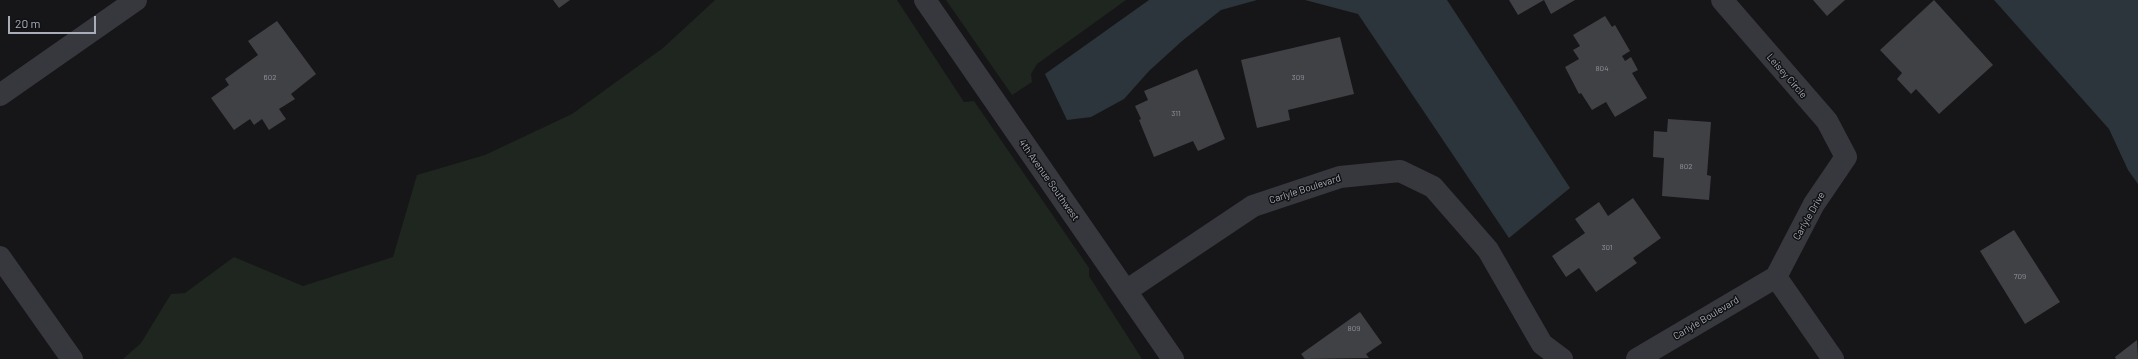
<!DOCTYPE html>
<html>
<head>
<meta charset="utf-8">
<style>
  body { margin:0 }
  #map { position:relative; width:2138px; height:359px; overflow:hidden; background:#161618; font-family:Barlow,sans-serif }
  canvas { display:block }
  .scale { position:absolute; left:8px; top:16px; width:88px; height:18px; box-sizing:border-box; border:2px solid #a8adb8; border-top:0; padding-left:5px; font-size:12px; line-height:14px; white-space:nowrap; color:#a8adb8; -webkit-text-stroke:3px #111113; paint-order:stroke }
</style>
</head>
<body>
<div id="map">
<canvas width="2138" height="359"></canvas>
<div class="scale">20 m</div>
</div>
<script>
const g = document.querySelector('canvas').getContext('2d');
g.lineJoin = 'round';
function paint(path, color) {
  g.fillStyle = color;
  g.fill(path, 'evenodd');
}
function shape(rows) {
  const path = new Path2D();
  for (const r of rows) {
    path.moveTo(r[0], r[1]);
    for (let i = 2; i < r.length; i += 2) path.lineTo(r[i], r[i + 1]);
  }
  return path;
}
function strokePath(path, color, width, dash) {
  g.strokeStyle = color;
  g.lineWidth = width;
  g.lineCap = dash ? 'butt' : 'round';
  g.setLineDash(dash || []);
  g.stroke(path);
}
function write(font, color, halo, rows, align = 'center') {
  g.font = font + ' Barlow,sans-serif';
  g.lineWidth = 3;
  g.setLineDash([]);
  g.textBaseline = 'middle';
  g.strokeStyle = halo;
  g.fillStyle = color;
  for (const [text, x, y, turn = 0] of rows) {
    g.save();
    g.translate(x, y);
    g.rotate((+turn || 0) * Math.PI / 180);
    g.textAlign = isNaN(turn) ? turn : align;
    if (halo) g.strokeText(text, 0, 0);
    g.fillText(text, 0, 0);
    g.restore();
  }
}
paint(shape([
  [715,0,897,0,964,102,974,101,1089,268,1089,276,1142,359,123,359,141,343,171,294,185,293,234,257,303,286,393,257,417,175,485,155,572,114,663,48],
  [946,0,1126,0,1037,64,1031,74,1032,82,1012,95]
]), '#1e261f');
paint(shape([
  [1149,0,1257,0,1221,10,1182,41,1149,71,1124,99,1091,117,1067,120,1045,74],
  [1305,0,1447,0,1570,188,1509,238,1358,14],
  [1994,0,2138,0,2138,184,2128,170,2109,129]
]), '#2c353c');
paint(shape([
  [553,0,570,0,559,8],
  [1509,0,1575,0,1551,14,1544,0,1518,15],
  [1813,0,1845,0,1827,16],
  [1934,0,1993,65,1939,114,1916,89,1911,94,1897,79,1902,73,1880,50],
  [1605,16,1612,27,1615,25,1630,51,1622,56,1625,61,1631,57,1638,70,1632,73,1647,98,1615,117,1606,102,1592,110,1581,93,1579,94,1565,67,1579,59,1573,50,1580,46,1573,35],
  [277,21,316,74,291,94,295,99,279,109,286,119,269,130,262,119,254,125,250,119,234,130,211,98,229,85,225,79,258,55,248,41],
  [1340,37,1354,94,1288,110,1290,120,1257,128,1241,60],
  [1197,69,1225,139,1198,151,1193,141,1154,157,1139,120,1141,119,1135,106,1148,100,1144,91],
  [1668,119,1711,122,1707,175,1711,176,1709,200,1662,196,1664,158,1653,157,1654,131,1667,132],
  [1633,198,1661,238,1633,258,1637,263,1596,292,1579,268,1566,277,1552,256,1585,233,1575,219,1599,202,1608,216],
  [2014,230,2060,302,2025,324,1980,251],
  [1360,312,1382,343,1366,354,1369,358,1305,359,1301,354],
  [2137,340,2138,359,2116,359,2115,357]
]), '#404145');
strokePath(shape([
  [925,0,1173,359],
  [1722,0,1827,121,1846,157,1814,204,1776,277],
  [0,95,136,0],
  [0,257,72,359],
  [1776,277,1833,359],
  [1126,291,1253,206,1340,177,1400,171,1433,187,1488,250,1542,344,1562,359],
  [1637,359,1776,277]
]), '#37383d', 22);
write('8px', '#8e929b', null, [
  ["804",1602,68],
  ["602",270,77],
  ["309",1298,77],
  ["311",1176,113],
  ["802",1686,166],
  ["301",1607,247],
  ["709",2020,276],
  ["809",1354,328]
]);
write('10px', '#a8adb8', '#111113', [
  ["Leisey Circle",1787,76,49],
  ["4th Avenue Southwest",1049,180,55],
  ["Carlyle Boulevard",1305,189,-18],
  ["Carlyle Drive",1809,216,-60],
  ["Carlyle Boulevard",1706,318,-31]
]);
</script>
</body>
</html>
